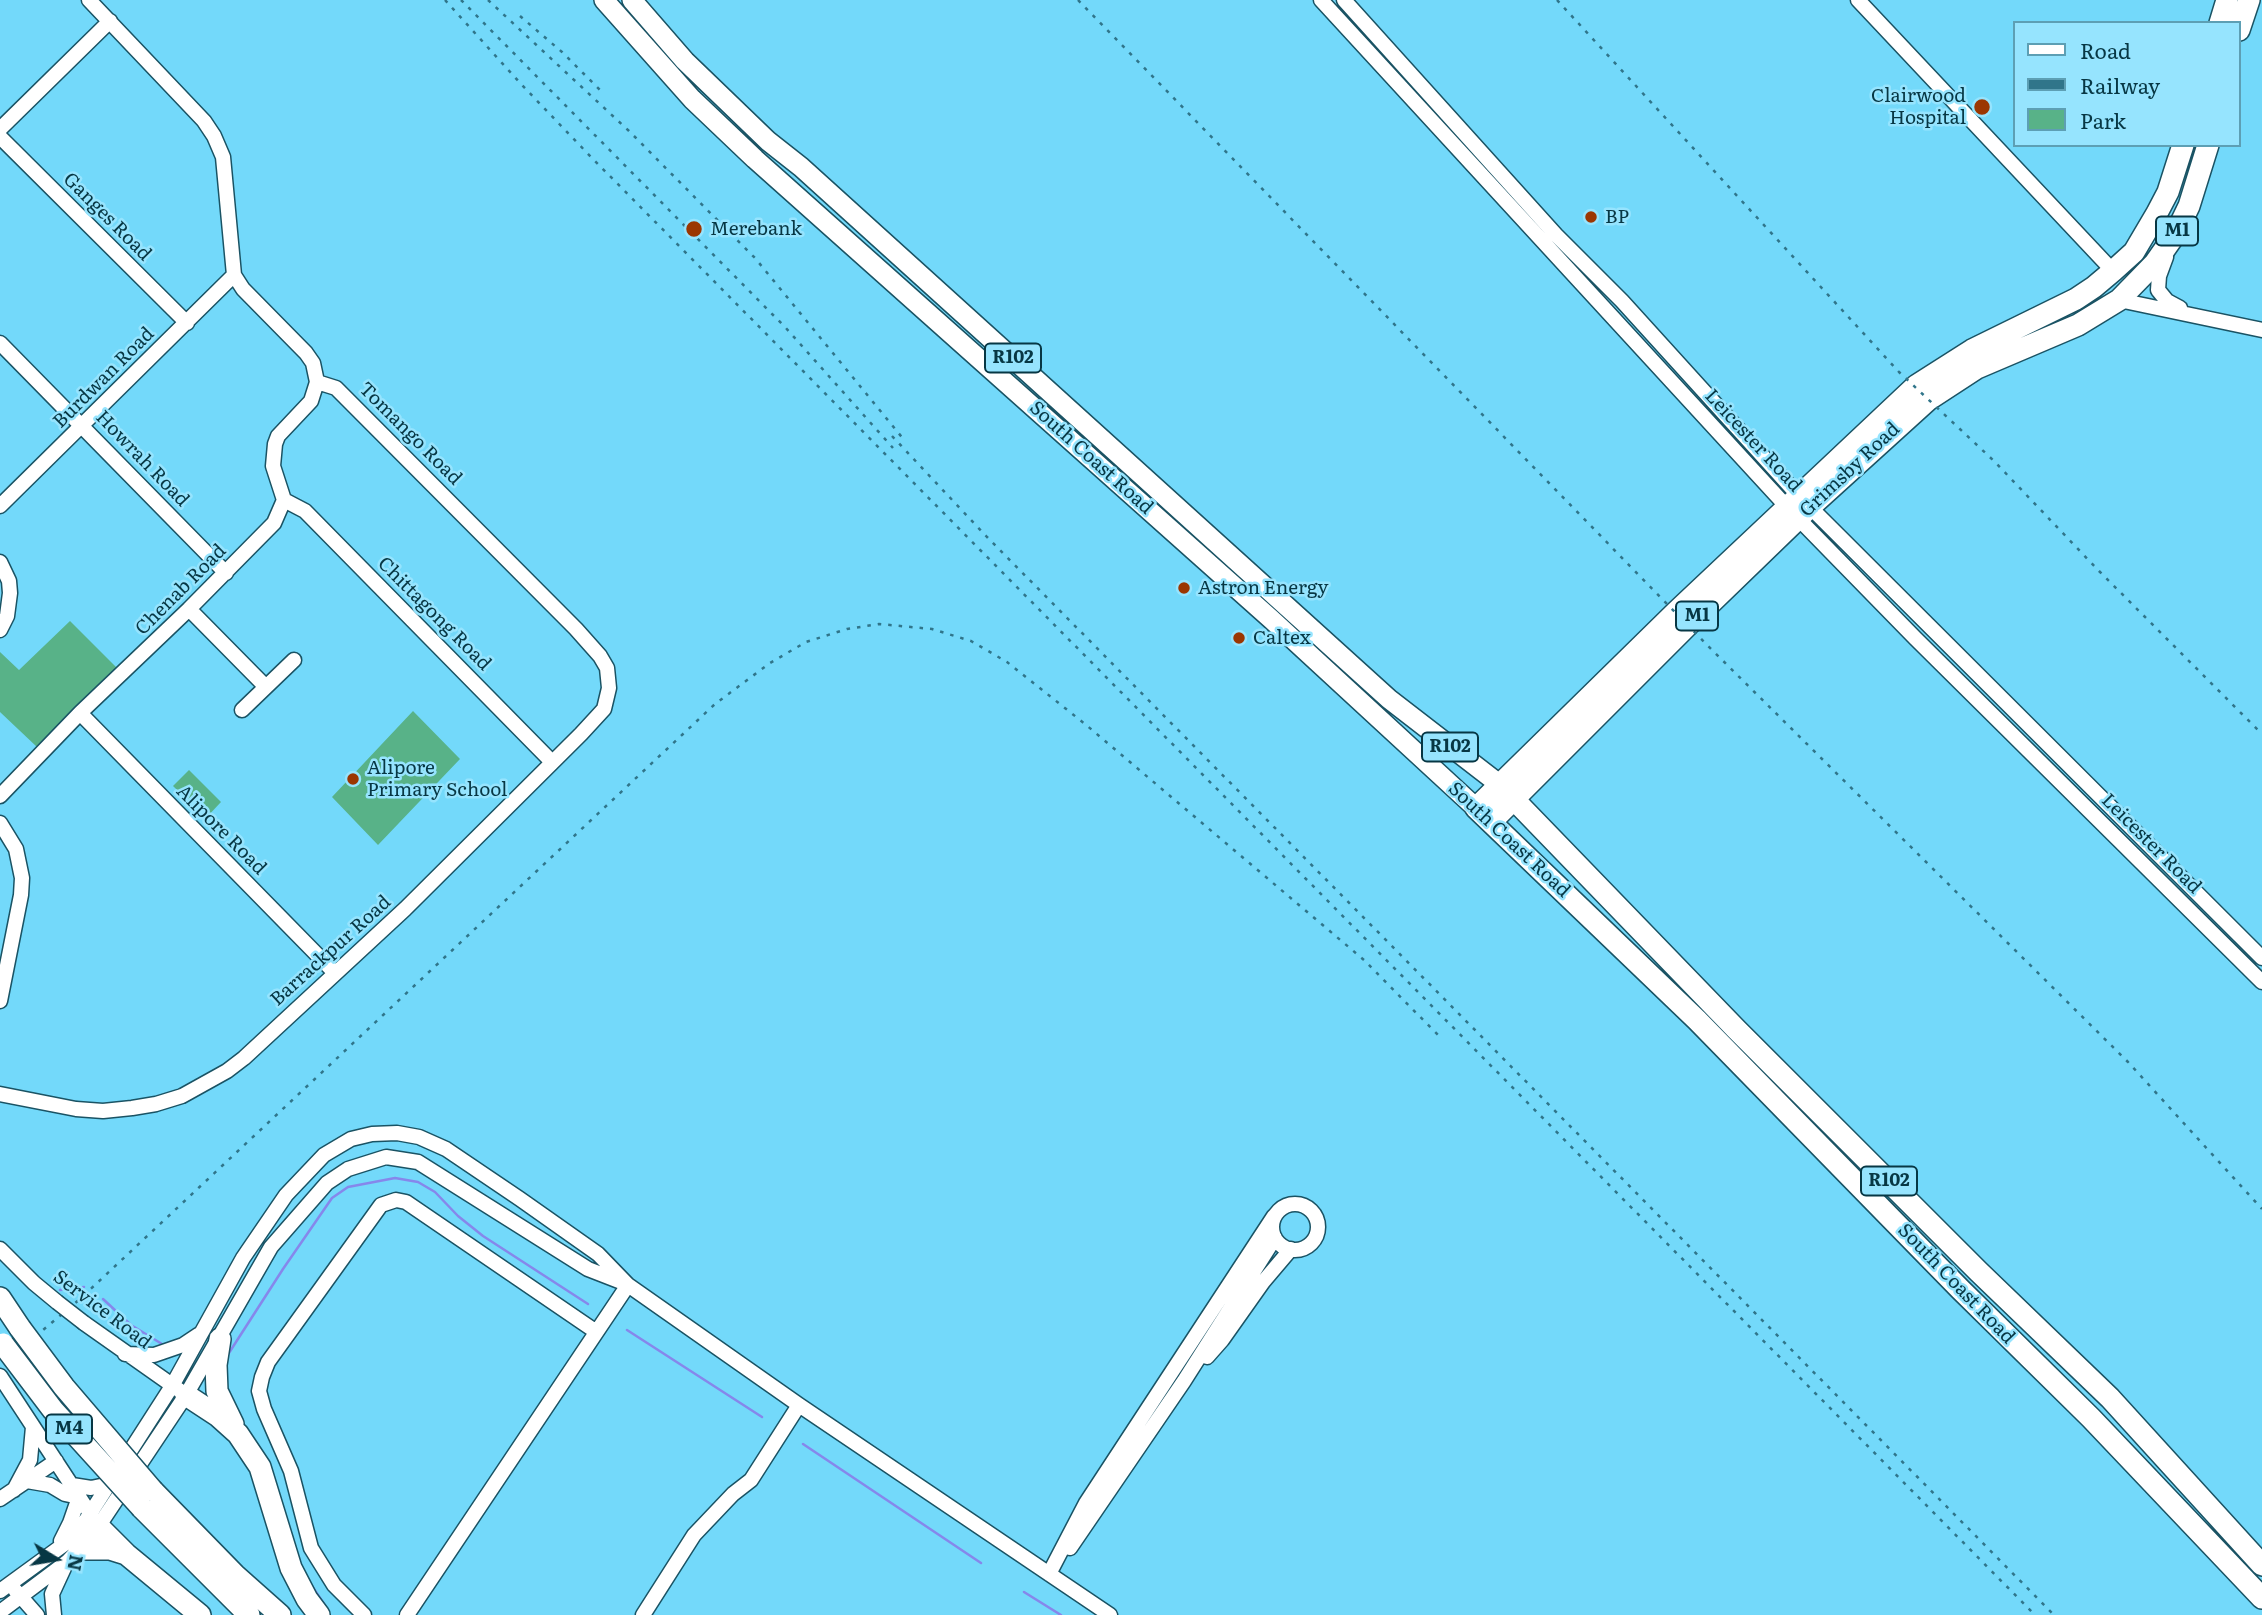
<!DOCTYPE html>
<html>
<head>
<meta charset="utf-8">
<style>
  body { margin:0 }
  #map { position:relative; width:2262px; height:1615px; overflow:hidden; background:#73d9fa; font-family:Literata,serif }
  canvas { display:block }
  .legend { position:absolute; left:2013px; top:21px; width:228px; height:126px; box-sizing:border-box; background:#96e4fe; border:2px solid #5d9fb4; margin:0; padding:9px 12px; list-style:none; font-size:21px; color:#073744 }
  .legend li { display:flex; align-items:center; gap:14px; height:35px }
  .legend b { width:35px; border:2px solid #5d9fb4 }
  .north { position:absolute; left:21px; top:1524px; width:70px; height:70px; -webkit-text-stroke:5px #96e4fe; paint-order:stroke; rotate:101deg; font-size:19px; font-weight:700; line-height:28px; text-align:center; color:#073744 }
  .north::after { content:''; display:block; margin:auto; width:24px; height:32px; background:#073744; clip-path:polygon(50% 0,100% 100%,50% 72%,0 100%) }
</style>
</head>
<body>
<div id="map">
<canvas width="2262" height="1615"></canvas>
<ul class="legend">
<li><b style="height:9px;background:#fff"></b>Road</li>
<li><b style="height:9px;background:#30758a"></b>Railway</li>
<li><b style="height:19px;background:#58b288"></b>Park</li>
</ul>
<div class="north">N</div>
</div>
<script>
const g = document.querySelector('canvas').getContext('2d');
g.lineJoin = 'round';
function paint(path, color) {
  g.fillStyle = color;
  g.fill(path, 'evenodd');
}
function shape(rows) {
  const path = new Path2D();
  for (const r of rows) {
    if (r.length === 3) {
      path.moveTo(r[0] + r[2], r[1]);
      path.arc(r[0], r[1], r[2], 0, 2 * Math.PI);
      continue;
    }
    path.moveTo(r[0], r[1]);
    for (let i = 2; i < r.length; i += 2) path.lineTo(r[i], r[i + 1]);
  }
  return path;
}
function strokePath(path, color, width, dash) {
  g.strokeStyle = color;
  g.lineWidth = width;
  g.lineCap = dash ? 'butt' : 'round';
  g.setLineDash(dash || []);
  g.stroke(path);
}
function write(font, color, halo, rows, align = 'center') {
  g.font = font + ' Literata,serif';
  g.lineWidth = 5;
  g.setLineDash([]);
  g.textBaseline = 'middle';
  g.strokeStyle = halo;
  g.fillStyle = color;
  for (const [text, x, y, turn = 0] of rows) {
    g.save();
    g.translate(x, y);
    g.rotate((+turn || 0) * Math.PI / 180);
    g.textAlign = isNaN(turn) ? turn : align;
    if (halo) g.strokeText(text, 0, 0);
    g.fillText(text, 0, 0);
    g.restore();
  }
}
paint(shape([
  [70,621,118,669,37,747,0,712,0,652,19,670],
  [413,711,460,759,378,845,332,797],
  [189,770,221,802,206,818,173,786]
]), '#58b288');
strokePath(shape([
  [60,1290,84,1287],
  [103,1299,131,1325,162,1344],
  [627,1330,762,1417],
  [227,1356,283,1269,332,1198,348,1187,395,1178,418,1182,435,1192,458,1216,483,1236,588,1304],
  [257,1444,268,1462],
  [803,1444,981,1563],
  [312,1586,324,1604],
  [1024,1592,1061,1615]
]), '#8687eb', 2.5);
const minor = shape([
  [1321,0,1787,507,1915,638,2262,982],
  [1344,0,1556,235,1622,301,1798,495,2262,958],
  [1858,0,2113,271],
  [0,129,110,21],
  [0,137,187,323],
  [2166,257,2159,276,2158,290,2167,301,2180,308],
  [2119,300,2262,330],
  [0,343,226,573],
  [284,500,305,511,552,762],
  [0,506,234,275],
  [0,562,9,581,10,593,7,616,0,630],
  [189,609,265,686],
  [242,710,294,660],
  [80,713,335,973],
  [0,796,80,713,189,609,274,523,284,500,273,466,275,444,278,436,311,401,317,382],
  [0,823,16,849,22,878,21,895,0,1001],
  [0,1094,76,1109,103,1111,132,1108,156,1104,182,1096,227,1071,244,1058,405,909,581,734,604,709,609,688,607,668,600,656,576,629,336,388,317,382,313,363,306,353,243,289,234,275,223,157,214,136,204,121,89,0],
  [1295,1227,23],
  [0,1249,34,1283,57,1302],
  [84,1323,179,1390],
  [125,1354,154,1355,183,1345,198,1335],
  [1207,1357,1222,1340,1263,1282,1291,1249],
  [0,1376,93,1518],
  [27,1481,50,1485,65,1494,79,1497,70,1523,61,1541],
  [72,1485,91,1488,110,1484],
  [14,1490,30,1460,33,1427],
  [0,1499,56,1461],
  [1070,1548,1184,1381,1275,1238],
  [1049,1574,1086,1503,1274,1216],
  [15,1590,37,1615],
  [0,1591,70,1540,84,1523,172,1386,243,1258,286,1195,324,1155,351,1139,372,1134,397,1133,419,1137,446,1149,520,1199,598,1254,628,1285,799,1405,1110,1615],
  [0,1612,68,1561,94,1533,186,1395,271,1247,327,1183,348,1169,386,1157,418,1162,588,1269,624,1283],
  [54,1615,52,1594,64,1568],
  [364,1615,334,1585,311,1548,291,1471,264,1409,259,1391,262,1377,268,1362,381,1205,396,1200,406,1202,595,1331],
  [407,1615,628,1285],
  [643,1615,694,1535,733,1494,751,1480,799,1405]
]);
const major = shape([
  [604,0,692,99,755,159,1271,619,1476,808],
  [632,0,685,61,768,141,801,167,1389,699,1499,784]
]);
const highway = shape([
  [2220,23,2227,0],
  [2239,30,2249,0],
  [2183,145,2168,192,2157,213,2134,252,2113,271,2094,287,2076,299,1972,350,1917,385,1676,612,1476,808,1697,1020,1960,1289,2091,1418,2262,1598],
  [1499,784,1736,1029,1979,1272,2110,1398,2262,1565],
  [1491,822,1688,625,1810,507,1928,400,1977,368,2078,325,2119,300,2155,263,2176,233,2189,206,2208,145],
  [0,1298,20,1328],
  [220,1339,216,1365,217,1391,233,1424],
  [186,1395,218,1416,238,1434,260,1467,291,1568,307,1599,319,1615],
  [153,1491,235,1575,280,1615],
  [142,1508,249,1615],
  [98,1526,126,1554,200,1615],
  [79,1549,110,1549,126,1554]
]);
strokePath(minor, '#1a5364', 17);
strokePath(major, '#1a5364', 22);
strokePath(highway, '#1a5364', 24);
strokePath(minor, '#fff', 14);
strokePath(major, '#fff', 19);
strokePath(highway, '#fff', 21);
strokePath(shape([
  [445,0,521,84,591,157,2035,1615],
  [461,0,785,327,893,448],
  [488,0,629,131,755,258,905,441],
  [1078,0,1707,645,2128,1062,2262,1209],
  [1557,0,1899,372,1994,461,2099,571,2262,734],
  [520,16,562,52,602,92],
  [892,436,987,537,2054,1615],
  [0,1359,24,1346,80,1299,715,704,770,663,806,642,847,629,879,624,932,629,971,641,1007,662,1085,724,1364,960,1441,1038]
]), '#30758a', 2.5, [3.5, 7]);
const minorBridge = shape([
  [57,1302,84,1323]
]);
const highwayBridge = shape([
  [20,1328,64,1387,153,1491],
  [3,1344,53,1410,142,1508]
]);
strokePath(minorBridge, '#1a5364', 17, []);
strokePath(highwayBridge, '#1a5364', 24, []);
strokePath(minorBridge, '#fff', 14);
strokePath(highwayBridge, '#fff', 21);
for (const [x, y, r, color] of [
  [1982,107,9,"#9b3601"],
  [1591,217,7,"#9b3601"],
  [694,229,9,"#9b3601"],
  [1184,588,7,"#9b3601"],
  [1239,638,7,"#9b3601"],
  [353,779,7,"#9b3601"]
]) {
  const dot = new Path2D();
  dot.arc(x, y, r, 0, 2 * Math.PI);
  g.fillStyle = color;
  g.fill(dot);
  strokePath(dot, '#96e4fe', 2.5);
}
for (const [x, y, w] of [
  [2177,231,42],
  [1013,358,56],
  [1697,616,42],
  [1450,747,56],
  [1889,1181,56],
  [69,1429,46]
]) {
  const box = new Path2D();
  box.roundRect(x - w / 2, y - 14.5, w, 29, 5);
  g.fillStyle = '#96e4fe';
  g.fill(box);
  strokePath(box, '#073744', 2);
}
write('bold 18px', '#073744', null, [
  ["M1",2177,231],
  ["R102",1013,358],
  ["M1",1697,616],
  ["R102",1450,747],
  ["R102",1889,1181],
  ["M4",69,1429]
]);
write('19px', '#073744', '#96e4fe', [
  ["Clairwood",1966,96,"right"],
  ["Hospital",1966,118,"right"],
  ["BP",1605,217],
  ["Merebank",710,229],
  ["Astron Energy",1198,588],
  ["Caltex",1253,638],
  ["Alipore",367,768],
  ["Primary School",367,790]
], 'left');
write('19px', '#073744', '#96e4fe', [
  ["Ganges Road",107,217,45],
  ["Burdwan Road",104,378,-45],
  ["Tomango Road",410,434,45],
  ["Leicester Road",1753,441,47],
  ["South Coast Road",1091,458,42],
  ["Howrah Road",142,459,46],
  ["Grimsby Road",1850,470,-43],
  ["Chenab Road",181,590,-45],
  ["Chittagong Road",434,614,45],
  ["Alipore Road",221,830,45],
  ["South Coast Road",1509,840,43],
  ["Leicester Road",2151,844,45],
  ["Barrackpur Road",331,951,-42],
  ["South Coast Road",1956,1284,46],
  ["Service Road",102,1310,37]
]);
</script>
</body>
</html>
